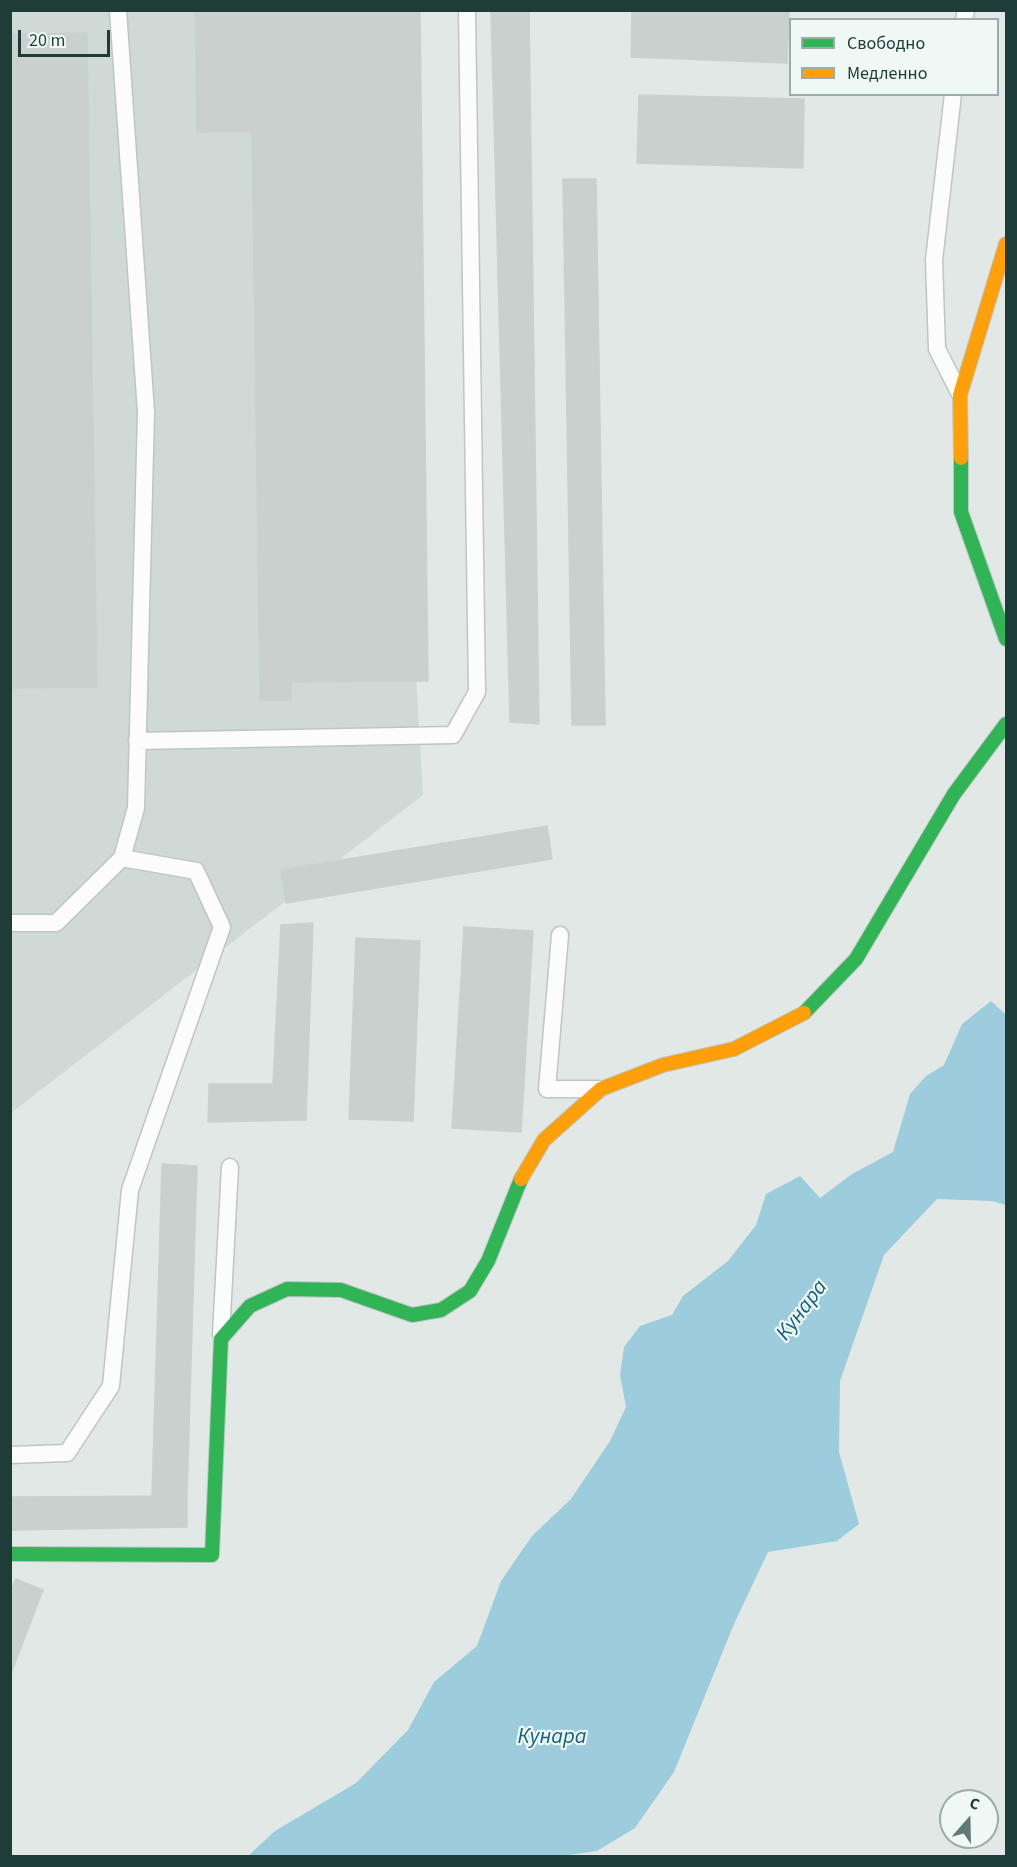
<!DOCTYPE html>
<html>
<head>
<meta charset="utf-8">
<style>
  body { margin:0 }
  #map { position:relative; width:1017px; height:1867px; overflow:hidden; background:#e2e8e6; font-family:"Source Sans 3",sans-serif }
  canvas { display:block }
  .frame { position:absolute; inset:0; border:12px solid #1e3d38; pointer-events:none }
  .legend { position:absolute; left:789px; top:18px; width:210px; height:78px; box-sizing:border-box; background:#eff8f4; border:2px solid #9bada9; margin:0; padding:8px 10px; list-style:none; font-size:18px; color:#1e3d38 }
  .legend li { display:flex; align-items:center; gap:12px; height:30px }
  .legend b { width:30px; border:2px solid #9bada9 }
  .north { position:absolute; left:939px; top:1789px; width:60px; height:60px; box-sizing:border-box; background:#eff8f4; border:2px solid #9bada9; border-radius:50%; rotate:20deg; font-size:16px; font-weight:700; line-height:24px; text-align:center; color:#1e3d38 }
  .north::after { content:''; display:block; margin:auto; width:21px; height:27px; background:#637975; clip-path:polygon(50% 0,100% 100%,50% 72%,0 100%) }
  .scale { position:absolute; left:18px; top:30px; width:92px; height:27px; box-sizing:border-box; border:3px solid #1e3d38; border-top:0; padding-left:8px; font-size:18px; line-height:21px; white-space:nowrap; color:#1e3d38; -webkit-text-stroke:4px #eff8f4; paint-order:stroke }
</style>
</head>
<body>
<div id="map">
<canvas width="1017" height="1867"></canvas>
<div class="frame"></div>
<ul class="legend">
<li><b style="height:8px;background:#30b455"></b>Свободно</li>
<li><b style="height:8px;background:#ff9f0a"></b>Медленно</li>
</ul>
<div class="north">С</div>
<div class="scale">20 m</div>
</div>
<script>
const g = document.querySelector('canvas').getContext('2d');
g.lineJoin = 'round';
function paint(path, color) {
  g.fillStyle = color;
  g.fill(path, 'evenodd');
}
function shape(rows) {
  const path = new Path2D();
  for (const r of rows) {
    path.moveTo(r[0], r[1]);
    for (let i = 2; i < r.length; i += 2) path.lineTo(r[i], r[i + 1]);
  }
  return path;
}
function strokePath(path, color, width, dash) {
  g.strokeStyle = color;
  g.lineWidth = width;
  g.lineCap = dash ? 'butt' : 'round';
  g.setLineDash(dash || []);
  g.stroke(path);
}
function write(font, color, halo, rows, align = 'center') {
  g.font = font + ' "Source Sans 3",sans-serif';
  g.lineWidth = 4.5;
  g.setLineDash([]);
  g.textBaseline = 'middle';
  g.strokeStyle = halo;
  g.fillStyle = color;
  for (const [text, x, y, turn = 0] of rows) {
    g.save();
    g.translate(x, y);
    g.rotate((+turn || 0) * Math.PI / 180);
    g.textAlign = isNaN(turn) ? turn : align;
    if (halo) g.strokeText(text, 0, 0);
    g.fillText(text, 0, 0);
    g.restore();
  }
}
paint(shape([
  [11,11,377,11,423,795,11,1113]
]), '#cfdad6');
paint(shape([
  [991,1001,1006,1015,1006,1205,992,1201,937,1199,884,1255,840,1381,839,1452,859,1524,837,1541,768,1552,734,1624,674,1772,635,1828,597,1851,562,1856,248,1856,275,1831,356,1783,408,1730,434,1682,477,1646,501,1581,532,1536,571,1499,610,1441,626,1407,620,1375,624,1347,640,1326,672,1315,683,1296,728,1261,756,1225,766,1194,800,1176,820,1198,852,1174,893,1152,910,1094,926,1076,944,1065,962,1024]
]), '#9dccdc');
const building = shape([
  [195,10,420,10,428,681,291,682,291,700,260,700,252,131,197,132,195,10],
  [491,10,529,10,539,724,510,722,491,10],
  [632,10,789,10,787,63,631,57,632,10],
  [87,33,97,687,10,688,10,34,87,33],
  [639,95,804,99,803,168,637,163,639,95],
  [563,179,596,179,605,725,572,725,563,179],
  [547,826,552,859,286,903,281,870,547,826],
  [313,923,306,1120,208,1122,209,1084,273,1084,281,925,313,923],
  [464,927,533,931,521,1132,452,1128,464,927],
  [356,938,420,941,413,1121,349,1119,356,938],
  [162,1164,197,1166,187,1496,152,1495,162,1164],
  [187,1496,187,1527,10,1530,10,1497,187,1496],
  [16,1579,43,1590,10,1676,10,1593,16,1579]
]);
paint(building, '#c9d0cd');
strokePath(building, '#cad1cf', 1.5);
const lane = shape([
  [964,20,966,10],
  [953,94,934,260,937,349,959,392],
  [137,741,453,735,477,692,467,10],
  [10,923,56,923,122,858,136,808,146,412,118,10],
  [560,935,547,1089,599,1089],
  [221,1335,230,1167],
  [10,1455,67,1453,111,1386,130,1190,222,927,196,871,122,858]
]);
const fast = shape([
  [961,458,961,512,1006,639],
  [804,1013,856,959,954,794,1006,724],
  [10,1554,212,1555,221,1339,250,1306,287,1289,341,1290,412,1315,441,1310,470,1291,488,1261,521,1179]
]);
const slow = shape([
  [961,458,960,395,1006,244],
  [521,1179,544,1140,601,1089,663,1065,734,1049,804,1013]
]);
strokePath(lane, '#bfc5c3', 19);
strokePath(fast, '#bdc6c4', 16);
strokePath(slow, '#bdc6c4', 16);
strokePath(lane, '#fbfcfb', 16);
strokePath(fast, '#30b455', 14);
strokePath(slow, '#ff9f0a', 14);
write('italic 22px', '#12617f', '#eff8f4', [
  ["Кунара",803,1311,-53],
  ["Кунара",552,1738]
]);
</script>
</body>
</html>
